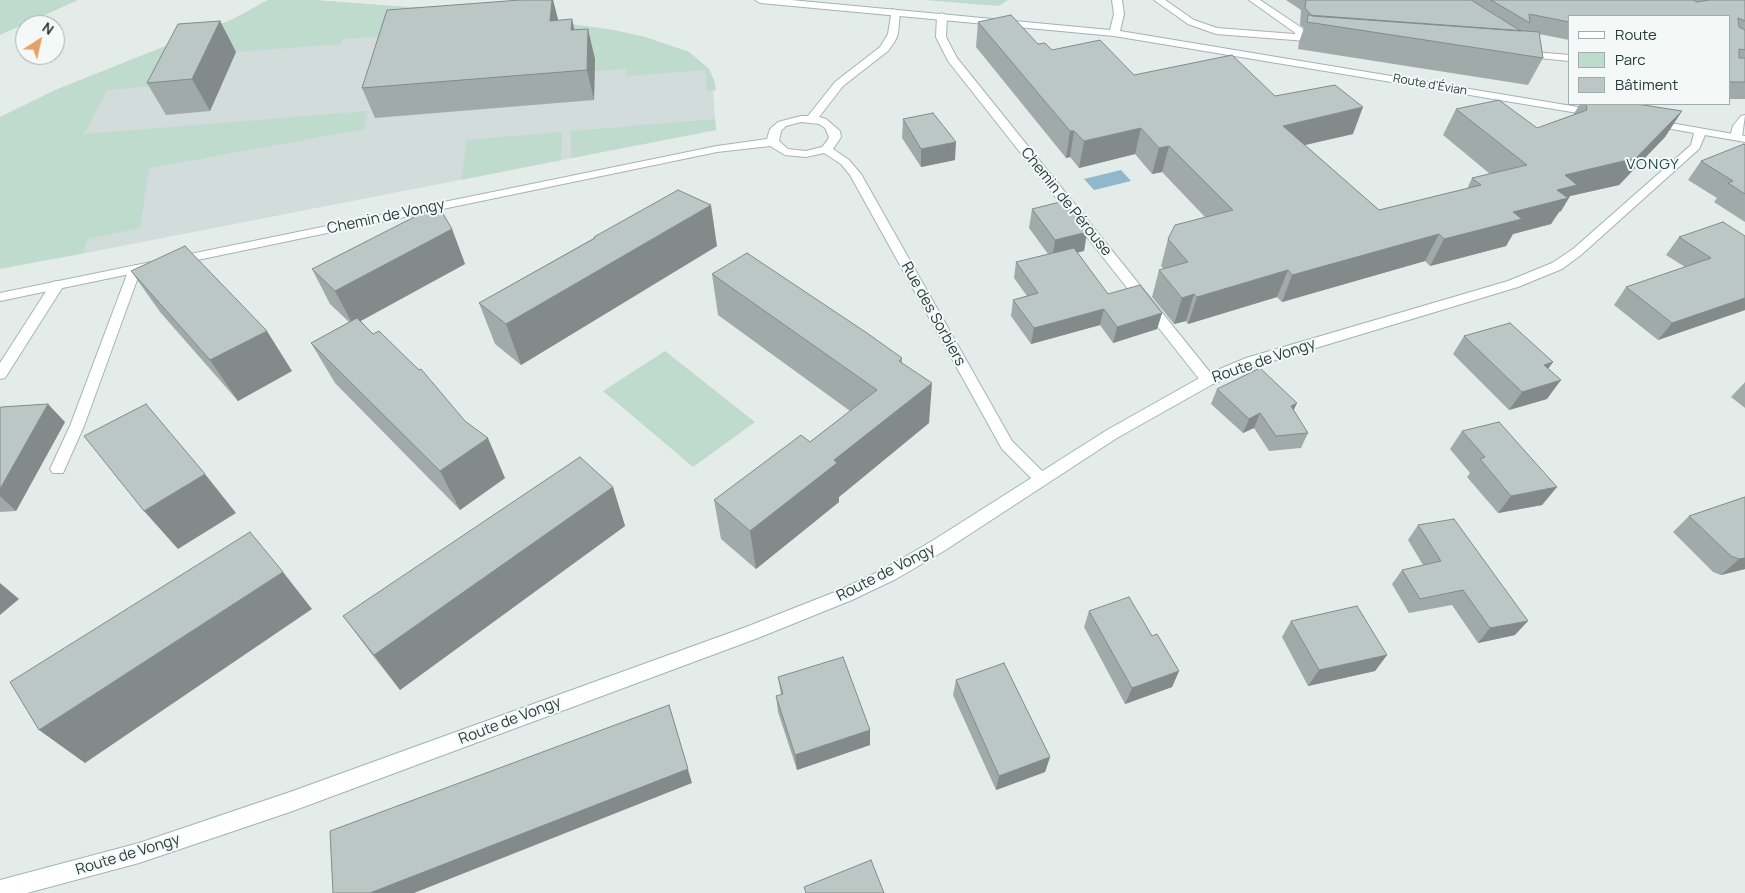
<!DOCTYPE html>
<html>
<head>
<meta charset="utf-8">
<style>
  body { margin:0 }
  #map { position:relative; width:1745px; height:893px; overflow:hidden; background:#e4ecea; font-family:Manrope,sans-serif }
  canvas { display:block }
  .legend { position:absolute; left:1568px; top:15px; width:162px; height:90px; box-sizing:border-box; background:#f4f9f8; border:1px solid #a1adac; margin:0; padding:6px 9px; list-style:none; font-size:15px; color:#253c3b }
  .legend li { display:flex; align-items:center; gap:10px; height:25px }
  .legend b { width:25px; border:1px solid #a1adac }
  .north { position:absolute; left:15px; top:15px; width:50px; height:50px; box-sizing:border-box; background:#f4f9f8; border:1px solid #a1adac; border-radius:50%; rotate:35deg; font-size:14px; font-weight:700; line-height:20px; text-align:center; color:#253c3b }
  .north::after { content:''; display:block; margin:auto; width:18px; height:22px; background:#e6a168; clip-path:polygon(50% 0,100% 100%,50% 72%,0 100%) }
</style>
</head>
<body>
<div id="map">
<canvas width="1745" height="893"></canvas>
<ul class="legend">
<li><b style="height:6px;background:#fff"></b>Route</li>
<li><b style="height:14px;background:#bfdbcd"></b>Parc</li>
<li><b style="height:14px;background:#bac7c4"></b>Bâtiment</li>
</ul>
<div class="north">N</div>
</div>
<script>
const g = document.querySelector('canvas').getContext('2d');
g.lineJoin = 'round';
function paint(path, color) {
  g.fillStyle = color;
  g.fill(path, 'evenodd');
}
function shape(rows) {
  const path = new Path2D();
  for (const r of rows) {
    path.moveTo(r[0], r[1]);
    for (let i = 2; i < r.length; i += 2) path.lineTo(r[i], r[i + 1]);
  }
  return path;
}
function strokePath(path, color, width, dash) {
  g.strokeStyle = color;
  g.lineWidth = width;
  g.lineCap = dash ? 'butt' : 'round';
  g.setLineDash(dash || []);
  g.stroke(path);
}
function write(font, color, halo, rows, align = 'center') {
  g.font = font + ' Manrope,sans-serif';
  g.lineWidth = 4;
  g.setLineDash([]);
  g.textBaseline = 'middle';
  g.strokeStyle = halo;
  g.fillStyle = color;
  for (const [text, x, y, turn = 0] of rows) {
    g.save();
    g.translate(x, y);
    g.rotate((+turn || 0) * Math.PI / 180);
    g.textAlign = isNaN(turn) ? turn : align;
    if (halo) g.strokeText(text, 0, 0);
    g.fillText(text, 0, 0);
    g.restore();
  }
}
paint(shape([
  [268,0,314,0,487,13,593,27,645,37,689,52,709,69,714,80,716,90,713,91,716,130,55,259,86,129,106,90]
]), '#d2dcda');
paint(shape([
  [0,0,78,0,0,35],
  [268,0,314,0,487,13,614,30,645,37,689,52,709,69,714,80,716,90,707,91,705,70,627,76,626,69,594,71,413,34,343,39,341,44,195,55,181,84,107,90,84,134,368,111,364,129,149,168,140,228,87,239,84,253,0,269,0,117,55,90,233,19],
  [924,0,1008,0,999,6],
  [715,119,716,130,571,158,571,131],
  [562,132,561,160,461,180,467,140],
  [665,351,755,422,693,467,603,391]
]), '#bfdbcd');
paint(shape([
  [1121,170,1131,181,1094,190,1084,179]
]), '#91b7cc');
const lane = shape([
  [1249,0,1260,0,1302,28,1309,38,1300,40,1294,32,1249,0],
  [135,265,141,269,84,426,63,473,53,473,50,469,70,426,129,269,135,265],
  [57,281,64,285,5,378,0,379,0,363,52,282,57,281]
]);
const street = shape([
  [1154,0,1165,0,1194,20,1217,28,1320,36,1325,39,1320,42,1216,34,1188,24,1154,0],
  [892,9,900,11,898,34,895,41,888,51,843,86,819,117,826,119,840,131,841,137,833,149,849,160,861,174,1012,441,1046,475,1049,479,1046,483,1041,485,1036,483,1002,449,850,175,841,164,824,153,806,157,785,155,770,146,717,152,0,301,0,293,717,146,767,139,770,129,778,122,801,116,808,116,835,82,880,47,888,34,892,9],
  [801,122,819,124,825,128,829,137,827,141,822,147,806,151,788,149,779,141,781,131,786,126,801,122],
  [942,13,947,16,946,37,957,58,1213,376,1215,380,1213,384,1203,384,948,61,936,37,937,16,942,13],
  [1523,51,1569,55,1569,61,1519,56,1519,52,1523,51],
  [1745,115,1742,137,1740,139,1732,139,1730,137,1733,126,1741,116,1745,115]
]);
const secondary = shape([
  [755,0,791,0,1110,30,1114,14,1112,0,1122,0,1124,14,1120,31,1596,110,1601,113,1596,116,1114,36,760,3,755,0],
  [1653,120,1745,136,1745,142,1705,135,1699,149,1581,255,1562,269,1518,287,1256,366,1213,384,1117,438,944,551,896,579,852,600,758,638,290,812,139,863,27,893,0,893,0,880,139,843,290,792,746,627,840,590,884,569,932,541,1107,430,1203,376,1246,358,1508,281,1552,263,1573,249,1691,145,1694,133,1649,125,1649,121,1653,120]
]);
strokePath(lane, '#a7b4b2', 2);
strokePath(street, '#a7b4b2', 2);
strokePath(secondary, '#a0b4b1', 2);
paint(lane, '#fff');
paint(street, '#fff');
paint(secondary, '#fff');
paint(shape([
  [520,0,553,0,558,21,574,30,595,59,594,100,375,118,362,88],
  [1286,0,1745,0,1745,99,1729,99,1729,16,1569,16,1569,40,1539,34,1543,58,1528,85,1298,49,1299,42,1304,28,1300,25,1301,10],
  [220,21,236,52,210,111,166,115,147,83],
  [978,22,1038,44,1052,50,1134,75,1275,96,1353,134,1305,145,1379,210,1467,189,1472,178,1490,174,1443,135,1456,109,1537,128,1573,115,1580,104,1637,104,1682,111,1665,137,1619,185,1570,196,1561,211,1559,212,1551,224,1513,234,1506,246,1430,266,1425,261,1282,302,1277,297,1188,324,1186,321,1174,324,1152,297,1159,270,1164,269,1161,266,1168,239,1205,217,1162,172,1152,174,1135,154,1079,168,1070,157,1066,158,976,47],
  [903,119,955,160,921,167,902,138],
  [1745,145,1745,222,1714,202,1717,198,1688,180,1701,161],
  [1032,209,1087,232,1084,251,1077,252,1108,294,1162,313,1157,329,1113,343,1100,325,1031,344,1011,316,1013,300,1027,296,1014,278,1016,262,1048,254,1029,228],
  [452,229,465,264,361,321,505,478,460,510,335,383,311,343,349,322,330,304,312,269],
  [1745,236,1745,310,1658,340,1614,305,1626,287,1685,267,1666,255,1679,237],
  [594,237,717,246,521,365,495,344,479,303,594,238],
  [131,271,292,371,238,401,160,312],
  [712,274,902,358,902,363,929,423,839,497,839,502,756,569,721,539,714,500,810,442,850,411,718,315],
  [1464,336,1553,362,1548,369,1547,399,1509,410,1453,354],
  [1745,382,1745,408,1731,397],
  [1217,389,1293,410,1308,433,1301,448,1269,451,1254,428,1243,433,1211,404],
  [0,408,65,422,16,511,0,512],
  [1462,431,1557,487,1542,505,1498,513,1467,477,1470,473,1450,449],
  [613,487,625,526,400,690,370,652,343,616],
  [1745,497,1745,569,1721,575,1713,572,1673,532,1689,516],
  [1418,525,1515,635,1478,643,1452,605,1409,613,1392,584,1402,570,1423,565,1408,540],
  [1089,611,1152,636,1179,671,1172,687,1125,704,1084,627],
  [1291,621,1387,655,1375,671,1308,686,1282,637],
  [778,677,870,730,870,745,797,770,778,712,776,696,781,695],
  [956,680,1050,757,1045,772,996,790,953,695]
]), '#a0aba9');
paint(shape([
  [552,0,553,0,560,27,550,21],
  [572,19,579,49,571,30],
  [220,21,236,52,210,111,192,79],
  [588,29,595,59,594,100,587,70],
  [1363,107,1353,134,1274,152,1283,126],
  [1682,111,1665,137,1619,185,1570,196,1561,211,1559,212,1551,224,1513,234,1506,246,1430,266,1444,239,1513,212,1565,175],
  [1141,128,1135,154,1079,168,1084,141],
  [1070,131,1074,131,1070,157,1066,158],
  [956,142,955,160,921,167,921,149],
  [1169,146,1162,172,1152,174,1159,148],
  [711,205,717,246,521,365,506,324],
  [452,229,465,264,353,325,335,291],
  [1087,232,1084,251,1052,259,1055,240],
  [1439,234,1425,261,1282,302,1292,275],
  [1288,270,1277,297,1188,324,1197,297],
  [1194,294,1186,321,1174,324,1182,298],
  [1745,298,1745,310,1658,340,1672,323],
  [1104,309,1100,325,1031,344,1034,328],
  [1162,313,1157,329,1113,343,1117,327],
  [267,331,292,371,238,401,210,360],
  [1553,362,1540,380,1544,365],
  [1561,380,1547,399,1509,410,1522,392],
  [932,383,929,423,839,497,839,502,756,569,750,531,834,460],
  [1297,403,1290,418,1291,406],
  [48,404,65,422,16,511,0,496,0,489],
  [1260,413,1254,428,1243,433,1249,419],
  [488,438,505,478,460,510,440,471],
  [205,474,236,513,178,549,144,511],
  [613,487,625,526,400,690,374,655],
  [1557,487,1542,505,1498,513,1511,496],
  [1745,558,1745,569,1721,575,1739,559],
  [283,572,312,609,85,763,39,730],
  [0,583,19,599,0,615],
  [1528,621,1515,635,1478,643,1490,628],
  [1387,655,1375,671,1308,686,1319,670],
  [1179,671,1172,687,1125,704,1132,688],
  [669,705,692,783,414,893,370,893],
  [870,730,870,745,797,770,795,755],
  [1050,757,1045,772,996,790,999,776]
]), '#828b89');
const building = shape([
  [520,0,552,0,550,21,572,19,571,30,588,29,587,70,362,88,387,10,520,0],
  [1306,0,1471,0,1521,31,1312,16,1305,8,1306,0],
  [1491,0,1694,0,1696,2,1709,0,1745,0,1745,21,1738,18,1739,27,1745,30,1745,50,1739,49,1739,58,1745,58,1745,82,1729,82,1729,16,1569,16,1569,22,1529,14,1530,23,1491,0],
  [1011,15,1038,44,1045,43,1052,50,1100,40,1134,75,1232,55,1275,96,1335,85,1363,107,1283,126,1379,210,1481,185,1472,178,1527,165,1456,109,1499,100,1537,128,1587,110,1586,104,1637,104,1682,111,1636,158,1565,175,1577,185,1557,190,1568,198,1513,212,1522,219,1444,239,1439,234,1292,275,1288,270,1197,297,1194,294,1182,298,1159,270,1188,262,1168,239,1175,225,1233,210,1169,146,1159,148,1141,128,1084,141,1074,131,1070,131,978,22,1011,15],
  [1308,15,1539,32,1543,58,1307,22,1308,15],
  [220,21,192,79,147,83,178,24,220,21],
  [933,113,956,142,921,149,903,119,933,113],
  [1744,144,1745,145,1745,194,1728,183,1733,181,1701,161,1744,144],
  [678,190,711,205,506,324,479,303,595,238,594,237,678,190],
  [1064,201,1087,232,1055,240,1032,209,1064,201],
  [438,205,452,229,335,291,312,269,438,205],
  [1723,222,1745,236,1745,298,1672,323,1626,287,1711,258,1679,237,1723,222],
  [185,246,267,331,210,360,131,271,185,246],
  [1074,248,1108,294,1140,285,1162,313,1117,327,1104,309,1034,328,1013,300,1038,293,1016,262,1074,248],
  [747,253,867,333,902,358,899,361,932,383,834,460,837,463,750,531,714,500,801,435,810,442,877,390,712,274,747,253],
  [357,318,373,334,379,331,419,370,421,369,465,421,488,438,440,471,311,343,357,318],
  [1510,323,1553,362,1544,365,1561,380,1522,392,1464,336,1510,323],
  [1260,368,1297,403,1291,406,1308,433,1276,436,1260,413,1249,419,1217,389,1260,368],
  [48,404,0,489,0,408,1,407,48,404],
  [146,404,205,474,144,511,84,436,146,404],
  [1499,422,1557,487,1511,496,1480,459,1485,457,1462,431,1499,422],
  [580,457,613,487,374,655,343,616,580,457],
  [1745,497,1745,558,1739,559,1731,556,1689,516,1745,497],
  [1454,519,1528,621,1490,628,1463,590,1420,599,1402,570,1441,561,1418,525,1454,519],
  [250,532,283,572,39,730,10,682,250,532],
  [1129,597,1152,636,1157,634,1179,671,1132,688,1089,611,1129,597],
  [1357,606,1387,655,1319,670,1291,621,1357,606],
  [843,657,870,730,795,755,776,696,783,694,778,677,843,657],
  [1004,663,1050,757,999,776,956,680,1004,663],
  [669,705,688,769,370,893,333,893,330,831,669,705],
  [871,860,884,893,806,893,804,887,871,860]
]);
paint(building, '#bac7c4');
strokePath(building, '#828b89', 1);
write('12px', '#253c3b', '#f4f9f8', [
  ["Route d'Évian",1430,85,10]
]);
g.letterSpacing = '1px';
write('15px', '#224d4b', '#f4f9f8', [
  ["VONGY",1653,165]
]);
g.letterSpacing = '0px';
write('15px', '#253c3b', '#f4f9f8', [
  ["Chemin de Pérouse",1066,202,51],
  ["Chemin de Vongy",386,217,-12],
  ["Rue des Sorbiers",933,314,61],
  ["Route de Vongy",1264,361,-19],
  ["Route de Vongy",886,573,-27],
  ["Route de Vongy",510,721,-21],
  ["Route de Vongy",128,855,-17]
]);
</script>
</body>
</html>
